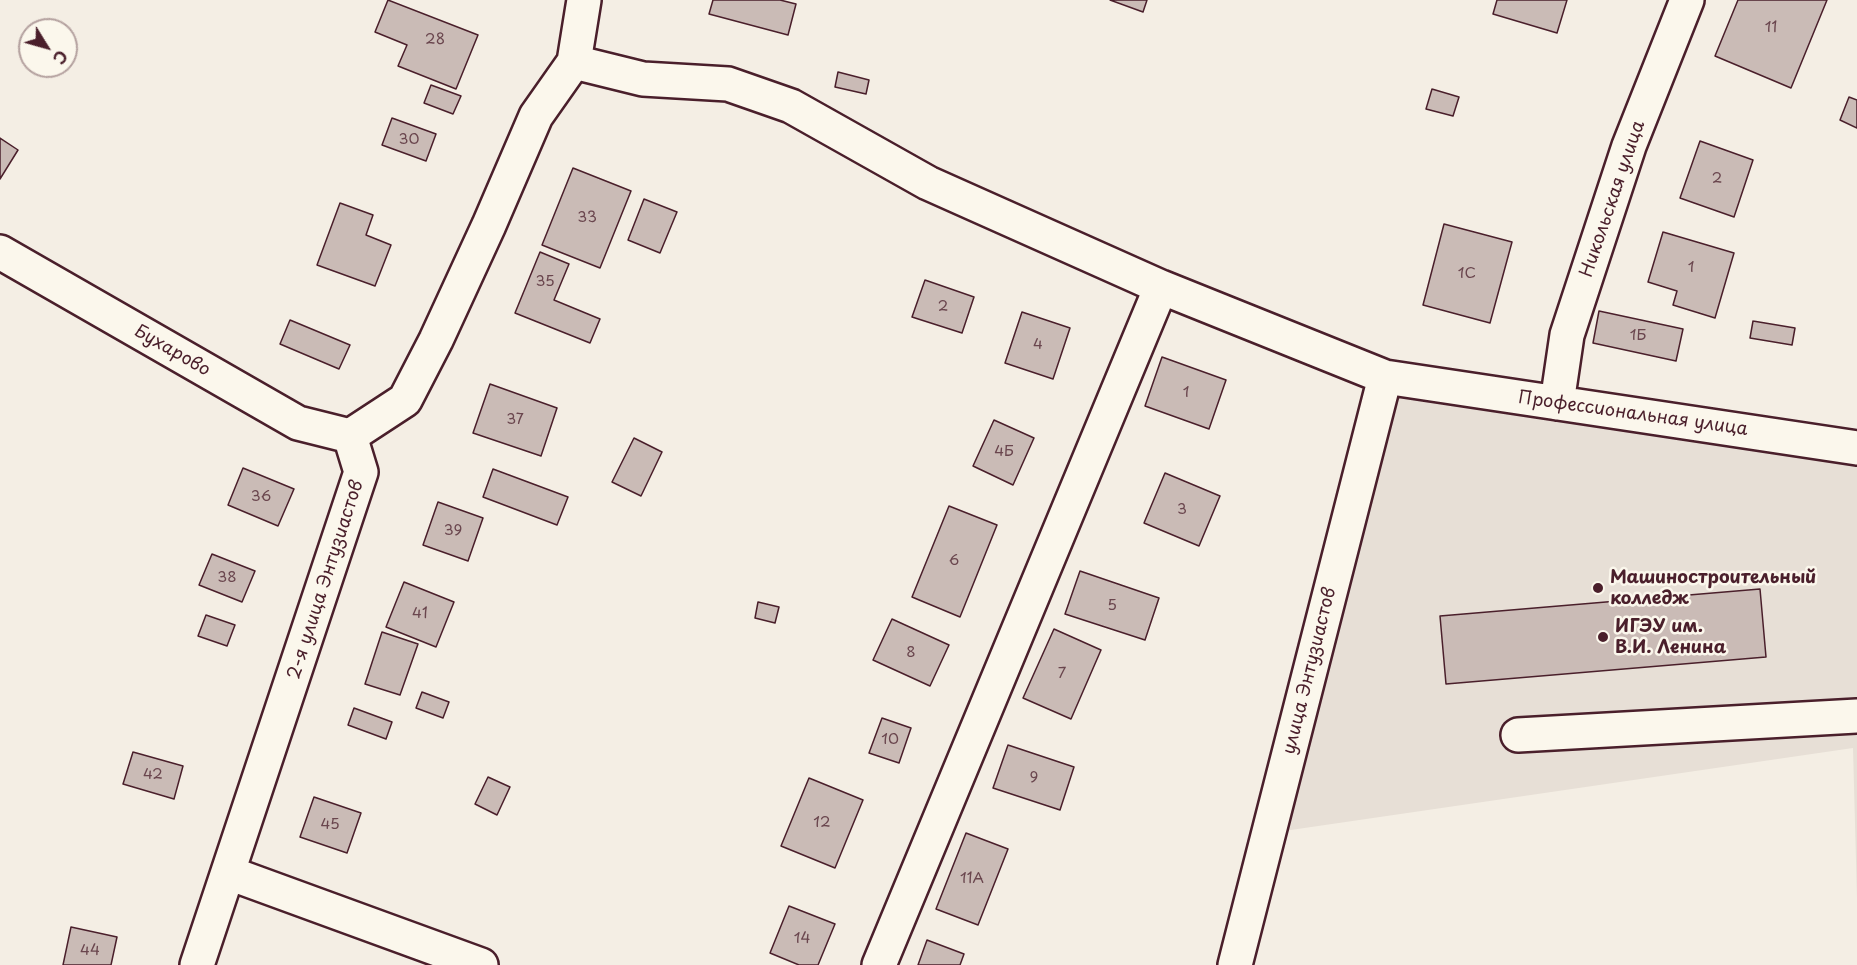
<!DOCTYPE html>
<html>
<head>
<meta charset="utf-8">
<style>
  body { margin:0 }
  #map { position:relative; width:1857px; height:965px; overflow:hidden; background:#f4eee4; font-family:"Playpen Sans",sans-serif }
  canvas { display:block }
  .north { position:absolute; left:18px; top:18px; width:60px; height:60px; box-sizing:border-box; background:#fbf7ec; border:2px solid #b4a19f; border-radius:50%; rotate:127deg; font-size:16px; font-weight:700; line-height:24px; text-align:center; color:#4a1f2b }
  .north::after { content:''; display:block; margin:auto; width:21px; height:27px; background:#4a1f2b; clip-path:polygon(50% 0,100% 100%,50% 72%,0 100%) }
</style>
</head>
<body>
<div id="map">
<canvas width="1857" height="965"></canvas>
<div class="north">С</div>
</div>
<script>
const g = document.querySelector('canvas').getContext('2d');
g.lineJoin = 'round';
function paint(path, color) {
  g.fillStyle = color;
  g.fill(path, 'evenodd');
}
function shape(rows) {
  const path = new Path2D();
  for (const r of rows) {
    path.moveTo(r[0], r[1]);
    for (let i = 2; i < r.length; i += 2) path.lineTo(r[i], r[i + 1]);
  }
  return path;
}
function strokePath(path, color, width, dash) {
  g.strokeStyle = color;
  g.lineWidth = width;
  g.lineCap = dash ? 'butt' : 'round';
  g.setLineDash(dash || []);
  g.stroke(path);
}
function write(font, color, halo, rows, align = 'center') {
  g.font = font + ' "Playpen Sans",sans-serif';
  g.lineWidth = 5;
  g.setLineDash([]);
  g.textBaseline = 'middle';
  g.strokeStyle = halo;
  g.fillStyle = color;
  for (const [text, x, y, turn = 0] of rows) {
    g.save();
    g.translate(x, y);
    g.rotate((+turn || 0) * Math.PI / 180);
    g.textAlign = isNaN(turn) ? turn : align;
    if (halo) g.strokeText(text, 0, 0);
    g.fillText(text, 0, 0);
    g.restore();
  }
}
paint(shape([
  [1398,364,1857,429,1857,898,1853,748,1277,832]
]), '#e7dfd6');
const building = shape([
  [388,0,478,35,456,89,398,66,407,45,375,32,388,0],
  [713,0,780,0,796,4,788,35,709,14,713,0],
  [1110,0,1147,0,1143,12,1110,0],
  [1497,0,1567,0,1557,33,1493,14,1497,0],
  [1738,0,1827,0,1791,88,1715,56,1738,0],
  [838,72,869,80,866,94,835,87,838,72],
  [431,85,461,96,453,114,424,103,431,85],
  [1432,89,1459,97,1453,116,1426,109,1432,89],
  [1849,97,1857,100,1857,128,1840,120,1849,97],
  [392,118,436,134,426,161,382,145,392,118],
  [0,138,18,150,0,179,0,138],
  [1700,141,1753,160,1734,217,1680,198,1700,141],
  [573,168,631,191,600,268,542,245,573,168],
  [644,199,677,212,660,253,628,240,644,199],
  [340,203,373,215,366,235,391,245,375,286,317,265,340,203],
  [1444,224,1512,242,1490,323,1423,305,1444,224],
  [1663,232,1734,253,1715,318,1673,305,1677,291,1648,282,1663,232],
  [540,252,569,264,554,300,600,319,590,343,515,313,540,252],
  [925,280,974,297,962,333,912,317,925,280],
  [1599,311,1683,329,1676,361,1593,343,1599,311],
  [1022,312,1070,328,1053,379,1005,363,1022,312],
  [290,320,350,345,339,369,280,344,290,320],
  [1753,321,1795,328,1792,345,1750,338,1753,321],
  [1162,357,1226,380,1209,429,1145,406,1162,357],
  [490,384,557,408,541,456,473,433,490,384],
  [994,420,1034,438,1013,485,973,466,994,420],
  [634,438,662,452,641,496,612,482,634,438],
  [243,468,294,489,278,526,228,505,243,468],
  [493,469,568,497,557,525,483,497,493,469],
  [1165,473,1220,496,1199,546,1144,523,1165,473],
  [438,502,483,518,468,561,423,545,438,502],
  [949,506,997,525,960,617,912,597,949,506],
  [212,554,255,571,242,602,199,585,212,554],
  [1080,571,1159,598,1145,640,1065,614,1080,571],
  [404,582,454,602,436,647,386,627,404,582],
  [1760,589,1766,657,1446,684,1440,616,1760,589],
  [758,602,779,607,775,623,755,618,758,602],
  [206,615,235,625,227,646,198,636,206,615],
  [892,619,949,645,930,686,873,660,892,619],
  [1054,629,1101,650,1071,719,1023,698,1054,629],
  [382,632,418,644,400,695,365,684,382,632],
  [422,692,449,702,443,718,416,708,422,692],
  [354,708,392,722,386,739,348,725,354,708],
  [882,718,911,728,899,763,869,753,882,718],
  [1008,745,1074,767,1060,810,993,788,1008,745],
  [133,752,183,766,174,799,123,784,133,752],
  [488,777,510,787,497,815,475,804,488,777],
  [809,778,863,800,835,868,781,846,809,778],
  [314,797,361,813,347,853,300,837,314,797],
  [966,833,1008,849,978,925,936,909,966,833],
  [789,906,835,924,818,965,799,965,770,953,789,906],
  [71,927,117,937,111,965,63,965,71,927],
  [927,940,964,954,960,965,918,965,927,940]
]);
paint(building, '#cabbb6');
strokePath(building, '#4a1f2b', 1.5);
const minor = shape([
  [574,62,643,79,728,84,791,106,928,183,1161,287,1385,377,1857,448],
  [0,252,298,423,350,436],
  [1557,403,1567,335,1629,146,1687,0],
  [1518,735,1857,716],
  [229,873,481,965],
  [197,965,361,472,350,436,405,400,436,340,489,225,536,116,574,62,584,0],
  [879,965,1161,287],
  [1235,965,1385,377]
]);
strokePath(minor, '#4a1f2b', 38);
strokePath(minor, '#fbf7ec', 33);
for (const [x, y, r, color] of [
  [1598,588,6,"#4a1f2b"],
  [1603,637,6,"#4a1f2b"]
]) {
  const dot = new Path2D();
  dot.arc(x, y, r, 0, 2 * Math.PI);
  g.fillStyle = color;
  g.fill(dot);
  strokePath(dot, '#fbf7ec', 2);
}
write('15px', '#6a464e', null, [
  ["11",1771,28],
  ["28",435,40],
  ["30",409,140],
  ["2",1717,179],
  ["33",587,218],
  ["1",1691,268],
  ["1С",1467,274],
  ["35",545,282],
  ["2",943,307],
  ["1Б",1638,336],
  ["4",1038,345],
  ["1",1186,393],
  ["37",515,420],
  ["4Б",1004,452],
  ["36",261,497],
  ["3",1182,510],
  ["39",453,531],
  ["6",954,561],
  ["38",227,578],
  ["5",1112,606],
  ["41",420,614],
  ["8",911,653],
  ["7",1062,674],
  ["10",890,740],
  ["42",153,775],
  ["9",1034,778],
  ["12",822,823],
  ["45",330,825],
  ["11А",972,879],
  ["14",802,939],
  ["44",90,951]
]);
write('18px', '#4a1f2b', '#fbf7ec', [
  ["Никольская улица",1613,199,-71],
  ["Бухарово",172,351,30],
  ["Профессиональная улица",1633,414,8],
  ["2-я улица Энтузиастов",326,580,-72],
  ["улица Энтузиастов",1310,671,-76]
]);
write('bold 18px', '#4a1f2b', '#fbf7ec', [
  ["Машиностроительный",1610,578],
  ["колледж",1610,599],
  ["ИГЭУ им.",1615,627],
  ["В.И. Ленина",1615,648]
], 'left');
</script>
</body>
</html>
